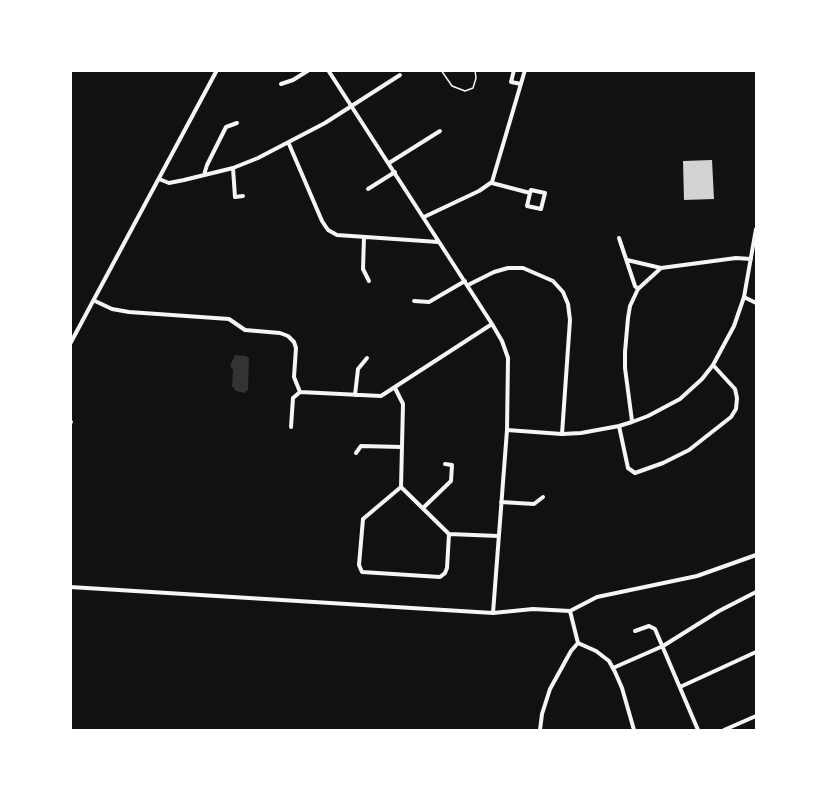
<!DOCTYPE html>
<html>
<head>
<meta charset="utf-8">
<style>
  body { margin:0 }
  #map { position:relative; width:827px; height:801px; overflow:hidden; background:#111; font-family:Roboto,sans-serif }
  canvas { display:block }
  .frame { position:absolute; inset:0; border:72px solid #fff; pointer-events:none }
</style>
</head>
<body>
<div id="map">
<canvas width="827" height="801"></canvas>
<div class="frame"></div>
</div>
<script>
const g = document.querySelector('canvas').getContext('2d');
g.lineJoin = 'round';
function paint(path, color) {
  g.fillStyle = color;
  g.fill(path, 'evenodd');
}
function shape(rows) {
  const path = new Path2D();
  for (const r of rows) {
    path.moveTo(r[0], r[1]);
    for (let i = 2; i < r.length; i += 2) path.lineTo(r[i], r[i + 1]);
  }
  return path;
}
function strokePath(path, color, width, dash) {
  g.strokeStyle = color;
  g.lineWidth = width;
  g.lineCap = dash ? 'butt' : 'round';
  g.setLineDash(dash || []);
  g.stroke(path);
}
paint(shape([
  [235,355,246,356,249,358,248,390,244,393,236,391,232,386,233,370,230,366]
]), '#333');
paint(shape([
  [712,160,714,199,684,200,683,161]
]), '#d3d3d3');
strokePath(shape([
  [441,70,452,86,465,91,473,88,476,78,475,70]
]), '#f5f5f5', 1.5);
strokePath(shape([
  [328,70,492,324,502,341,508,358,507,430,493,613],
  [514,70,511,82,521,84],
  [281,84,293,80,309,70],
  [289,144,322,221,328,230,337,235,438,242],
  [389,163,440,131],
  [233,168,235,197,243,196],
  [204,175,207,165,226,127,237,123],
  [159,179,169,183,184,180,233,168,258,158,325,123,400,75],
  [492,183,530,193,527,206,541,209,545,193,531,190,530,193],
  [368,189,395,172],
  [424,217,479,191,492,182,525,70],
  [364,237,363,269,369,281],
  [619,238,635,286,638,289],
  [627,260,661,268],
  [468,285,494,272,508,268,523,268,553,281,563,292,568,304,570,320,562,434],
  [744,297,756,303],
  [95,301,112,309,129,312,229,319,245,330,280,333,288,336,294,342,296,348,294,377,300,392,293,398,291,427],
  [414,301,429,302,465,281],
  [70,344,217,70],
  [395,388,403,404,401,487,449,534,498,536],
  [300,392,381,396,492,324],
  [355,395,358,369,367,358],
  [632,421,625,368,625,352,628,318,630,306,638,289,661,268,736,258,751,259],
  [70,422,71,422],
  [619,426,628,468,635,473,663,463,689,450,731,417,736,409,737,398,735,389,713,365],
  [507,430,562,434,581,433,619,426,632,422,648,416,680,399,702,379,713,365,734,326,744,297,756,229],
  [356,453,361,446,402,447],
  [401,487,363,519,359,565,362,572,440,577,445,573,447,568,449,534],
  [501,502,534,504,543,497],
  [423,508,451,481,452,465,445,464],
  [70,587,493,613,533,609,570,611,597,597,697,576,756,555],
  [570,611,578,643,596,651,609,661,615,672,622,688,634,730],
  [635,631,649,626,655,629,698,730],
  [613,668,663,646,719,611,756,592],
  [680,687,756,652],
  [540,730,542,714,550,689,571,651,578,643],
  [724,730,756,716]
]), '#f5f5f5', 4);
</script>
</body>
</html>
